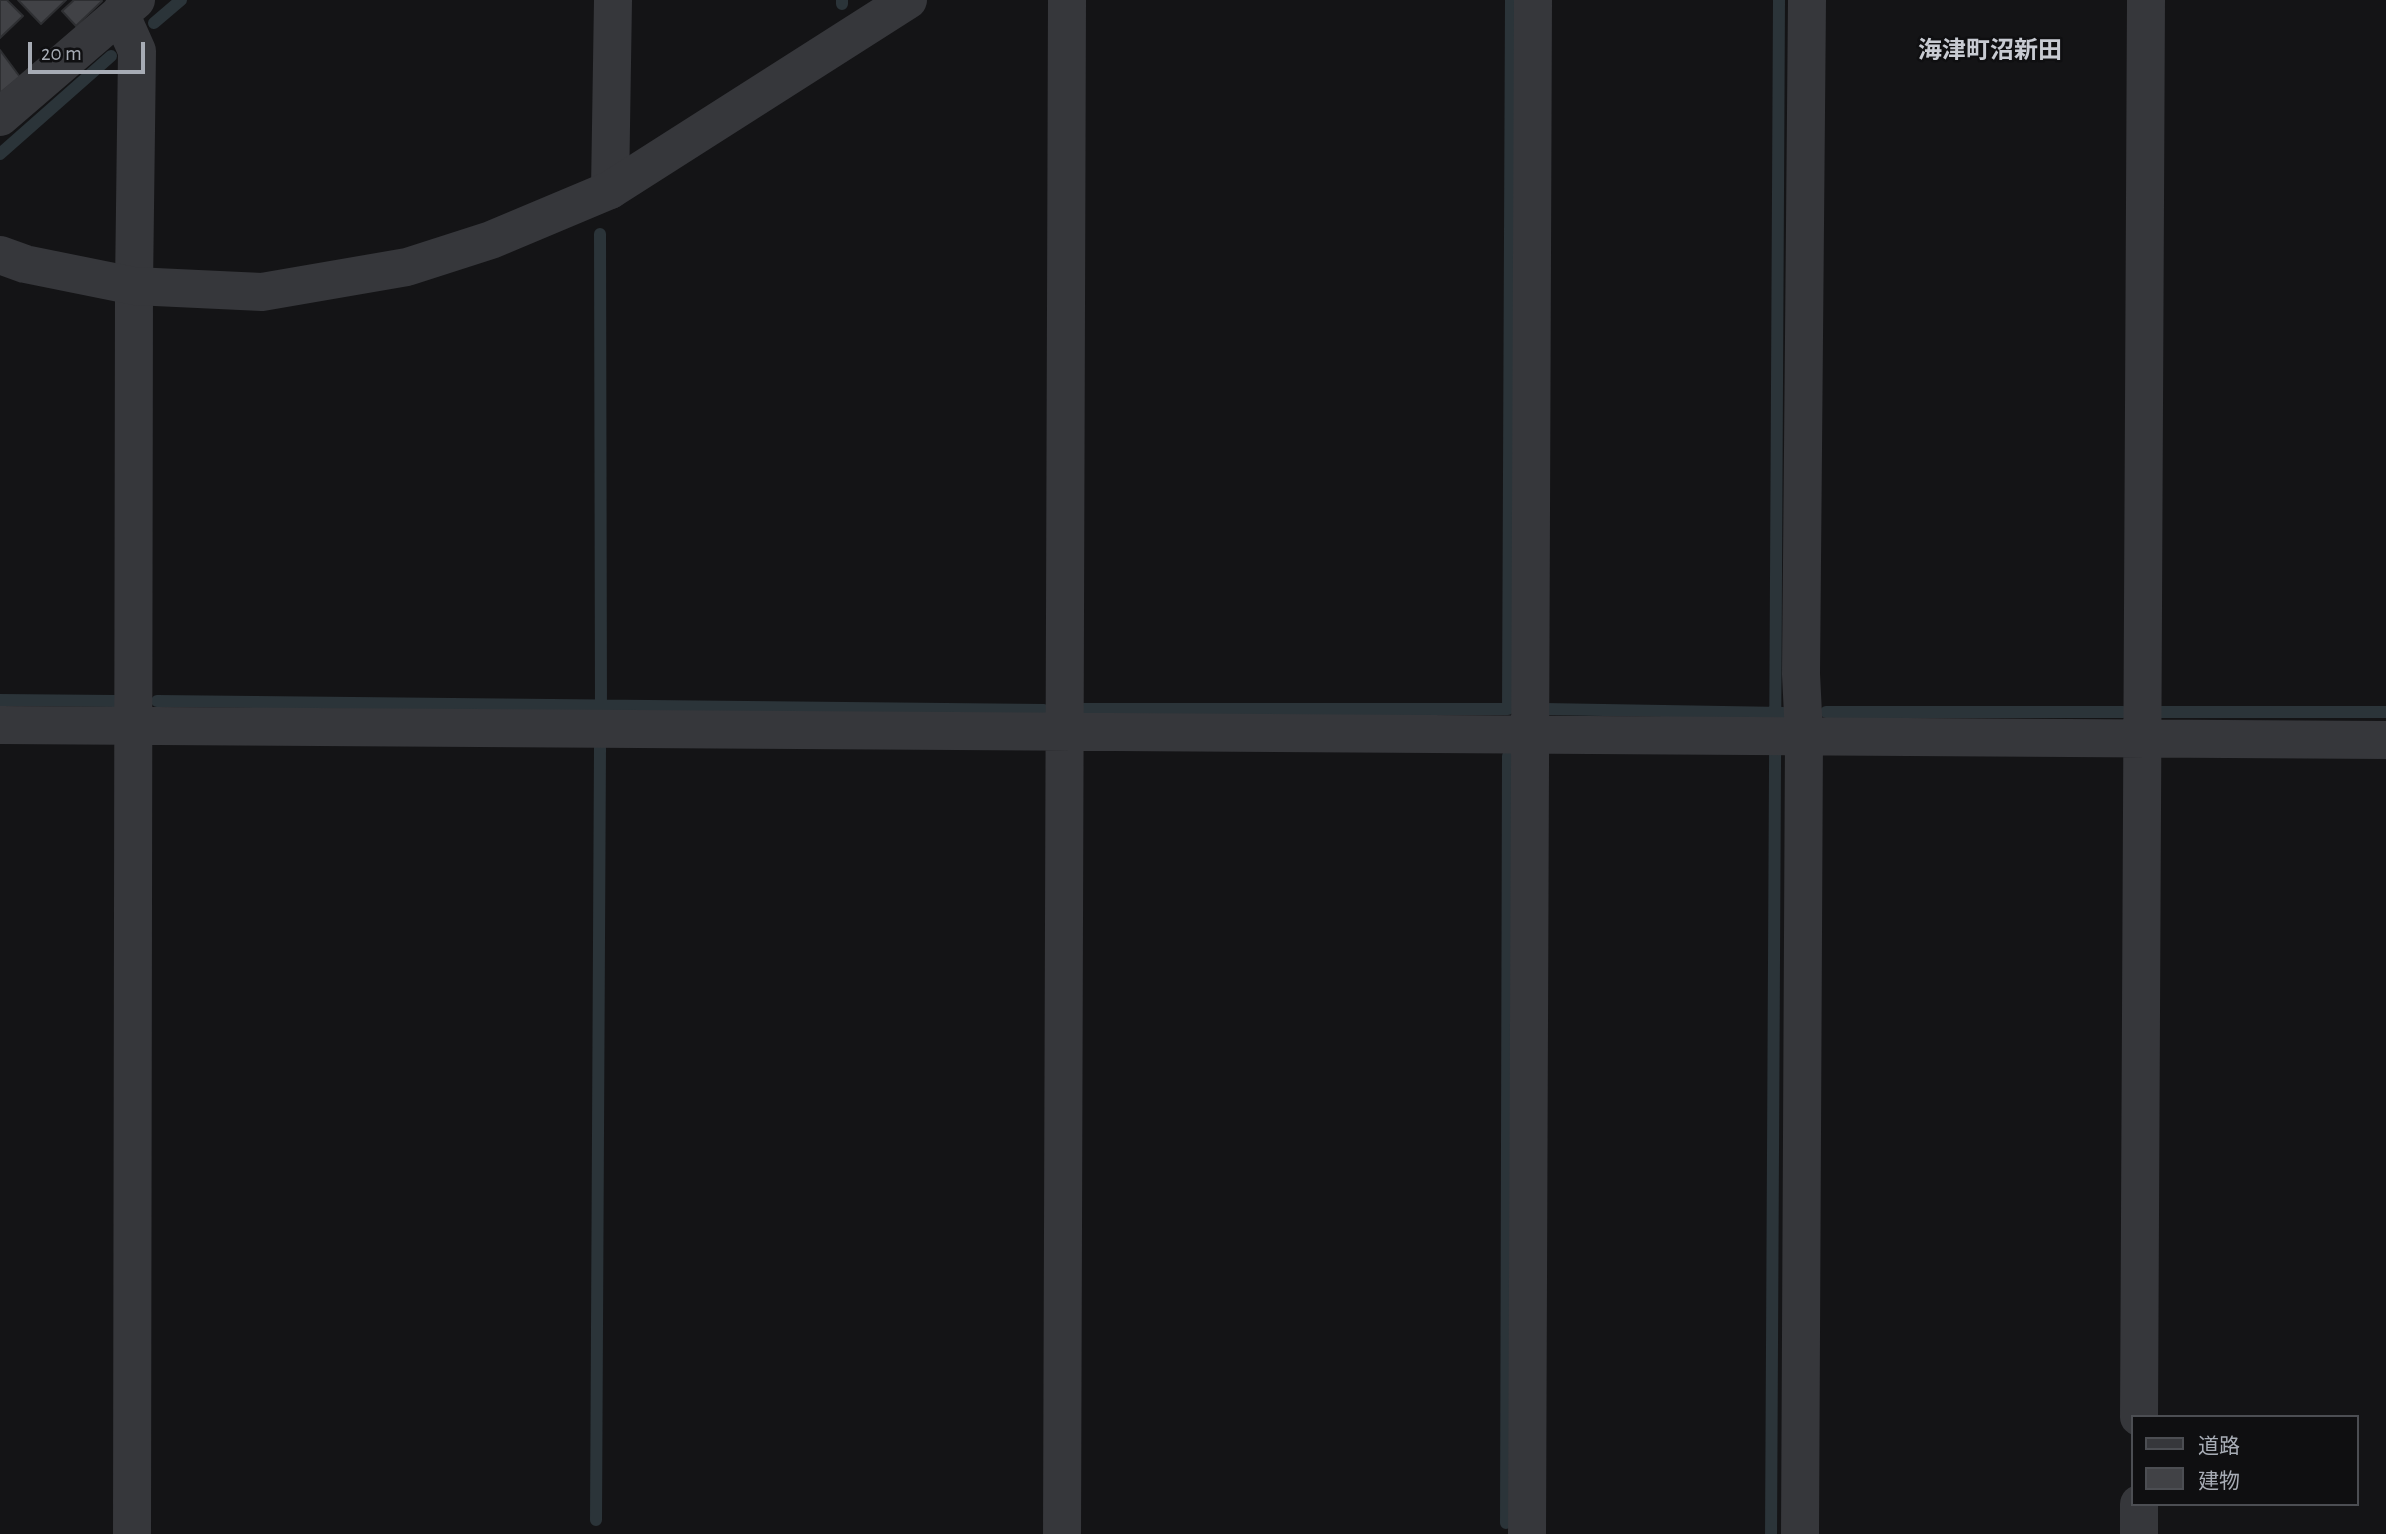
<!DOCTYPE html>
<html>
<head>
<meta charset="utf-8">
<style>
  body { margin:0 }
  #map { position:relative; width:2386px; height:1534px; overflow:hidden; background:#141416; font-family:"Alegreya Sans","Noto Sans JP",sans-serif }
  canvas { display:block }
  .legend { position:absolute; left:2131px; top:1415px; width:228px; height:91px; box-sizing:border-box; background:#0f0f11; border:2px solid #4c4e53; margin:0; padding:9px 12px; list-style:none; font-size:21px; color:#a7acb5 }
  .legend li { display:flex; align-items:center; gap:14px; height:35px }
  .legend b { width:35px; border:2px solid #4c4e53 }
  .scale { position:absolute; left:28px; top:42px; width:117px; height:32px; box-sizing:border-box; border:4px solid #a7acb5; border-top:0; padding-left:9px; font-size:21px; line-height:24px; white-space:nowrap; color:#a7acb5; -webkit-text-stroke:5px #0f0f11; paint-order:stroke }
</style>
</head>
<body>
<div id="map">
<canvas width="2386" height="1534"></canvas>
<ul class="legend">
<li><b style="height:9px;background:#36373b"></b>道路</li>
<li><b style="height:19px;background:#414246"></b>建物</li>
</ul>
<div class="scale">20 m</div>
</div>
<script>
const g = document.querySelector('canvas').getContext('2d');
g.lineJoin = 'round';
function shape(rows) {
  const path = new Path2D();
  for (const r of rows) {
    path.moveTo(r[0], r[1]);
    for (let i = 2; i < r.length; i += 2) path.lineTo(r[i], r[i + 1]);
  }
  return path;
}
function strokePath(path, color, width, dash) {
  g.strokeStyle = color;
  g.lineWidth = width;
  g.lineCap = dash ? 'butt' : 'round';
  g.setLineDash(dash || []);
  g.stroke(path);
}
function paint(path, color) {
  g.fillStyle = color;
  g.fill(path, 'evenodd');
}
function write(font, color, halo, rows, align = 'center') {
  g.font = font + ' "Alegreya Sans","Noto Sans JP",sans-serif';
  g.lineWidth = 5;
  g.setLineDash([]);
  g.textBaseline = 'middle';
  g.strokeStyle = halo;
  g.fillStyle = color;
  for (const [text, x, y, turn = 0] of rows) {
    g.save();
    g.translate(x, y);
    g.rotate((+turn || 0) * Math.PI / 180);
    g.textAlign = isNaN(turn) ? turn : align;
    if (halo) g.strokeText(text, 0, 0);
    g.fillText(text, 0, 0);
    g.restore();
  }
}
strokePath(shape([
  [842,0,842,4],
  [154,23,181,0],
  [0,154,111,56],
  [600,234,601,713],
  [0,700,116,701],
  [157,701,1044,710],
  [1081,709,1508,709,1511,0],
  [1544,709,1783,713],
  [1826,712,2123,712],
  [2154,712,2386,712],
  [596,1520,600,747],
  [1506,1523,1508,756],
  [1771,1534,1779,0]
]), '#2b3439', 12);
const building = shape([
  [0,0,7,0,23,16,0,38,0,0],
  [18,0,66,0,41,24,18,0],
  [74,0,101,0,102,1,76,26,62,11,74,0],
  [0,50,20,77,0,93,0,50]
]);
paint(building, '#414246');
strokePath(building, '#2e2f32', 2);
strokePath(shape([
  [120,13,137,51,134,286,132,1534],
  [0,117,136,0],
  [610,190,613,0],
  [0,725,2386,740],
  [2139,1417,2146,0],
  [1062,1534,1067,0],
  [1527,1534,1533,0],
  [1800,1534,1804,735,1801,674,1807,0],
  [2139,1534,2139,1504]
]), '#36373b', 38);
strokePath(shape([
  [0,255,25,264,134,286,262,292,407,267,491,240,610,190,908,0]
]), '#36373b', 38);
write('bold 24px', '#c8cbd2', '#0f0f11', [
  ["海津町沼新田",1990,51]
]);
</script>
</body>
</html>
